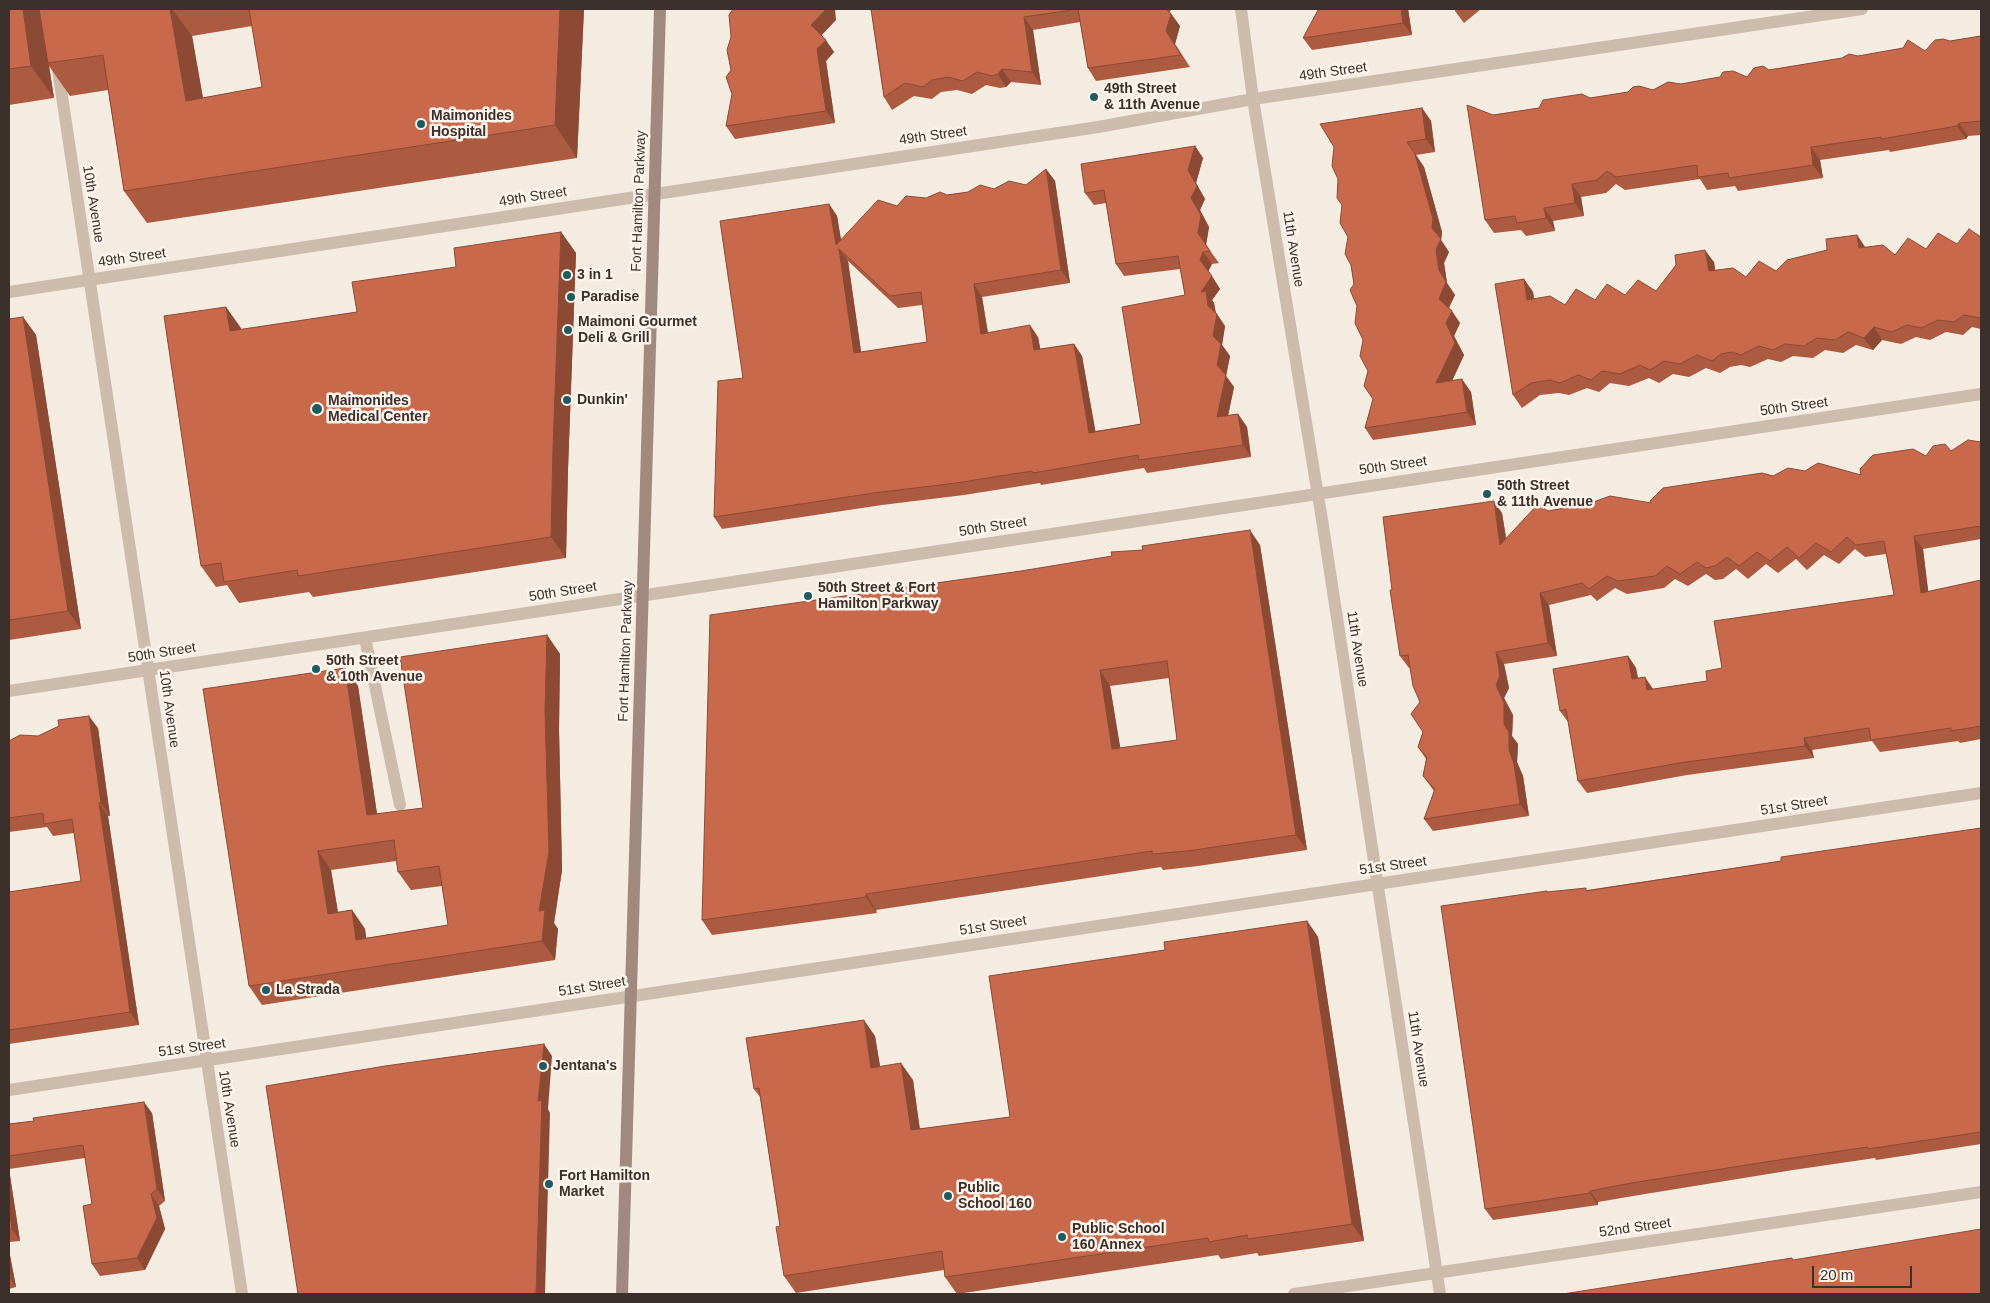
<!DOCTYPE html>
<html>
<head>
<meta charset="utf-8">
<style>
  body { margin:0 }
  #map { position:relative; width:1990px; height:1303px; overflow:hidden; background:#f4ebe1; font-family:Arial,sans-serif }
  canvas { display:block }
  .frame { position:absolute; inset:0; border:10px solid #3b302b; pointer-events:none }
  .scale { position:absolute; left:1812px; top:1266px; width:100px; height:22px; box-sizing:border-box; border:2px solid #3b302b; border-top:0; padding-left:6px; font-size:15px; line-height:18px; white-space:nowrap; color:#3b302b; -webkit-text-stroke:4px #fbf5ee; paint-order:stroke }
</style>
</head>
<body>
<div id="map">
<canvas width="1990" height="1303"></canvas>
<div class="frame"></div>
<div class="scale">20 m</div>
</div>
<script>
const g = document.querySelector('canvas').getContext('2d');
g.lineJoin = 'round';
function shape(rows) {
  const path = new Path2D();
  for (const r of rows) {
    path.moveTo(r[0], r[1]);
    for (let i = 2; i < r.length; i += 2) path.lineTo(r[i], r[i + 1]);
  }
  return path;
}
function strokePath(path, color, width, dash) {
  g.strokeStyle = color;
  g.lineWidth = width;
  g.lineCap = dash ? 'butt' : 'round';
  g.setLineDash(dash || []);
  g.stroke(path);
}
function paint(path, color) {
  g.fillStyle = color;
  g.fill(path, 'evenodd');
}
function write(font, color, halo, rows, align = 'center') {
  g.font = font + ' Arial,sans-serif';
  g.lineWidth = 5;
  g.setLineDash([]);
  g.textBaseline = 'middle';
  g.strokeStyle = halo;
  g.fillStyle = color;
  for (const [text, x, y, turn = 0] of rows) {
    g.save();
    g.translate(x, y);
    g.rotate((+turn || 0) * Math.PI / 180);
    g.textAlign = isNaN(turn) ? turn : align;
    if (halo) g.strokeText(text, 0, 0);
    g.fillText(text, 0, 0);
    g.restore();
  }
}
strokePath(shape([
  [365,638,400,805]
]), '#cdbbac', 12);
strokePath(shape([
  [1241,9,1253,99,1323,526,1440,1294],
  [57,63,242,1294],
  [9,292,1098,127,1253,99,1862,9],
  [9,691,1981,394],
  [9,1090,1981,793],
  [1294,1294,1981,1192]
]), '#cdbbac', 12);
strokePath(shape([
  [622,1294,660,9]
]), '#a18a7d', 12);
paint(shape([
  [9,9,584,9,577,158,147,223,124,191,108,90,70,96,49,66,54,98,9,105],
  [252,26,262,87,203,98,192,36],
  [871,9,1171,9,1170,12,1180,26,1175,44,1190,67,1096,81,1088,68,1080,22,1033,30,1041,85,1011,82,1006,87,1000,88,986,85,972,94,957,90,941,92,932,99,914,96,892,110,884,97],
  [1408,9,1412,35,1312,50,1303,38,1318,11],
  [1455,9,1483,9,1481,9,1464,23,1455,11],
  [836,20,821,35,834,52,826,61,835,123,735,139,726,126],
  [1981,36,1981,135,1968,136,1966,139,1890,152,1889,150,1820,160,1823,178,1738,191,1735,186,1707,190,1700,179,1625,190,1616,184,1606,193,1581,197,1584,216,1553,221,1555,231,1526,236,1521,230,1494,233,1485,220,1493,115,1539,108,1590,98,1653,90,1681,84,1747,77,1769,70,1858,56,1925,51,1950,41],
  [1422,108,1431,121,1435,152,1416,155,1424,167,1442,232,1441,240,1449,252,1444,263,1447,283,1455,295,1449,308,1460,323,1454,336,1464,355,1452,381,1471,392,1476,425,1373,440,1365,428,1373,399,1357,306,1351,265],
  [1195,146,1203,158,1196,183,1205,199,1200,210,1209,227,1206,245,1219,263,1212,264,1208,271,1220,289,1212,300,1214,303,1216,313,1225,326,1222,345,1230,356,1226,376,1234,387,1228,416,1238,414,1247,427,1251,457,1147,473,1144,468,1041,485,1040,483,964,495,882,505,722,529,714,517,743,378,829,204,837,216,841,239,897,206,926,198,947,195,1026,185,1046,169,1055,181,1070,283,982,297,988,333,1038,337,1040,349,1074,344,1082,356,1095,431,1141,424,1185,295,1180,269,1124,276,1116,264,1106,203,1094,205,1085,193],
  [848,261,898,308,922,305,927,342,861,352],
  [561,232,576,253,568,469,566,558,313,597,309,592,239,603,227,585,216,587,201,566,226,307,241,330,357,312,456,267],
  [1857,235,1865,247,1895,255,1957,244,1981,237,1981,329,1972,327,1963,335,1946,332,1930,340,1916,337,1901,344,1882,340,1873,350,1856,345,1843,353,1825,350,1813,358,1793,356,1781,362,1768,359,1750,367,1741,365,1730,367,1720,373,1706,368,1689,377,1673,374,1659,383,1649,378,1629,386,1610,383,1599,392,1587,388,1569,395,1559,393,1540,395,1522,408,1513,395,1524,279,1533,292,1534,299,1565,305,1625,295,1656,291,1714,262,1715,270,1746,277,1776,271,1827,250],
  [23,317,36,335,81,629,9,640,9,319],
  [1981,442,1981,539,1923,549,1928,592,1981,580,1981,739,1960,743,1958,741,1880,752,1872,741,1812,750,1814,758,1687,775,1587,793,1578,781,1568,722,1560,711,1628,656,1636,668,1638,678,1653,689,1707,681,1722,668,1894,595,1886,554,1865,557,1855,549,1839,564,1824,555,1807,570,1796,559,1778,573,1766,564,1748,579,1736,569,1723,579,1715,580,1706,574,1688,586,1675,579,1664,588,1627,594,1615,588,1597,601,1591,595,1549,605,1557,656,1504,664,1509,688,1504,698,1513,715,1512,736,1518,744,1517,762,1523,776,1529,816,1433,831,1424,819,1434,791,1423,776,1426,759,1418,747,1423,732,1420,702,1410,668,1409,668,1400,656,1392,590,1502,513,1506,538,1548,511,1591,503,1651,503,1773,476,1805,471,1861,475,1926,456,1951,451],
  [1260,545,1307,850,1198,866,1163,870,1161,867,876,910,877,913,712,935,702,920],
  [1169,678,1177,740,1120,748,1110,686],
  [547,635,560,654,559,729,562,870,554,923,558,929,555,960,262,1005,249,986,345,668,358,686,377,814,423,808],
  [396,861,398,872,411,890,442,886,448,925,366,938,365,929,352,910,338,912,331,870],
  [98,728,110,816,108,816,139,1025,9,1044,9,892,81,881,74,833,53,836,47,827,9,832,9,741,38,736],
  [1981,828,1981,1144,1876,1160,1875,1158,1793,1170,1639,1195,1598,1202,1598,1205,1493,1220,1485,1209,1587,890,1781,861],
  [1307,921,1318,937,1364,1241,1259,1256,1257,1253,1221,1259,1218,1255,957,1294,945,1277,944,1270,796,1293,784,1276,780,1226,760,1097,754,1089,875,1036,880,1066,913,1080,920,1129,1010,1117,1165,950],
  [152,1113,165,1201,159,1206,165,1229,145,1270,100,1276,92,1264,92,1204,85,1158,9,1169,20,1241,9,1242,9,1124],
  [9,1250,16,1287,9,1289]
]), '#ac5a40');
paint(shape([
  [23,9,42,9,48,63,49,66,54,98,31,66],
  [170,9,172,9,192,36,209,133,186,101],
  [560,9,584,9,577,158,555,125],
  [826,9,835,9,836,20,820,37,811,25],
  [1401,9,1408,9,1412,35,1403,23],
  [1171,14,1180,26,1175,44,1190,67,1166,31],
  [1024,17,1033,30,1041,85,1032,72],
  [826,40,834,52,826,61,835,123,826,111,817,49],
  [1002,69,1011,82,1006,87,998,74],
  [1422,108,1431,121,1435,152,1426,139],
  [1959,123,1968,136,1966,139,1957,126],
  [1407,142,1424,167,1442,232,1441,240,1449,252,1444,263,1447,283,1455,295,1447,311,1439,299,1439,270,1432,228],
  [1195,146,1203,158,1196,183,1205,199,1200,210,1209,227,1206,245,1198,233,1191,198,1188,170],
  [1811,147,1820,160,1823,178,1813,165],
  [1046,169,1055,181,1070,283,1061,270],
  [1572,184,1581,197,1584,216,1575,203],
  [829,204,837,216,843,253,839,249,848,261,863,365,854,353],
  [1544,208,1553,221,1555,231,1546,218],
  [561,232,576,253,568,469,566,558,551,537,553,448],
  [1857,235,1865,247,1859,248],
  [1705,250,1714,262,1717,283,1709,271],
  [1203,252,1212,264,1208,272,1200,260],
  [1212,276,1220,289,1212,300,1214,303,1216,315,1217,314,1225,326,1222,345,1230,356,1226,376,1234,387,1225,430,1217,417,1217,365,1208,306,1201,292],
  [1524,279,1533,292,1536,312,1527,300],
  [974,284,982,297,990,346,981,334],
  [226,307,241,328,245,353,230,331],
  [1452,311,1460,323,1454,336,1464,355,1445,396,1436,383,1446,323],
  [23,317,36,335,81,629,68,611],
  [1030,325,1038,337,1043,362,1034,350],
  [1874,327,1882,340,1873,350,1864,338],
  [1074,344,1082,356,1098,445,1089,433],
  [1462,379,1471,392,1476,425,1467,412],
  [1238,414,1247,427,1251,457,1243,445],
  [1494,501,1502,513,1509,557,1500,545],
  [1250,530,1260,545,1307,850,1296,835],
  [1914,536,1923,549,1930,605,1921,593],
  [1540,593,1549,605,1557,656,1548,643],
  [547,635,560,654,559,729,562,870,554,923,558,929,555,960,542,941,539,911,545,710],
  [1496,652,1504,664,1509,688,1504,698,1513,715,1512,736,1518,744,1517,762,1523,776,1529,816,1520,804,1496,685],
  [1628,656,1636,668,1640,692,1632,679],
  [345,668,358,686,380,834,367,815],
  [1100,670,1110,686,1123,764,1112,749],
  [1645,677,1653,689,1647,690],
  [89,716,98,728,110,816,101,803],
  [1804,738,1812,750,1814,758,1805,746],
  [99,803,108,816,139,1025,130,1012],
  [318,851,331,870,341,932,328,914],
  [866,894,876,910,877,913,866,897],
  [352,910,365,929,369,959,356,940],
  [1307,921,1318,937,1364,1241,1352,1224],
  [864,1020,875,1036,883,1085,871,1068],
  [544,1044,552,1056,548,1109,550,1113,545,1294,536,1294,538,1101],
  [901,1063,913,1080,922,1147,911,1130],
  [144,1102,152,1113,165,1201,157,1189],
  [9,1169,20,1241,12,1229,9,1208],
  [1590,1191,1598,1202,1598,1205,1590,1193],
  [151,1194,159,1206,165,1229,145,1270,137,1258],
  [9,1250,16,1287,9,1277]
]), '#8c4a34');
const building = shape([
  [9,9,23,9,31,66,9,69,9,9],
  [39,9,170,9,186,101,262,87,249,9,560,9,555,125,124,191,103,55,48,63,39,9],
  [733,9,826,9,811,25,826,40,817,49,826,111,726,126,732,94,726,77,731,70,727,50,731,37,729,15,733,9],
  [871,9,1078,9,1024,17,1032,72,1002,69,998,74,992,76,977,72,963,81,948,77,932,80,923,87,905,83,884,97,871,9],
  [1078,9,1166,9,1171,14,1166,31,1181,55,1088,68,1078,9],
  [1317,9,1401,9,1403,23,1303,38,1318,10,1317,9],
  [1981,36,1981,121,1959,123,1957,126,1881,139,1881,137,1811,147,1813,165,1729,178,1728,173,1698,177,1697,165,1616,177,1607,171,1597,180,1572,184,1575,203,1544,208,1546,218,1517,223,1515,216,1485,220,1467,105,1493,115,1539,108,1543,100,1582,94,1590,98,1628,92,1633,87,1639,86,1653,90,1668,82,1681,84,1708,79,1720,77,1723,72,1733,71,1747,77,1754,68,1763,66,1769,70,1842,58,1849,54,1858,56,1903,48,1908,40,1925,51,1935,40,1943,39,1950,41,1981,36],
  [1422,108,1426,139,1407,142,1415,154,1433,219,1432,228,1441,239,1436,250,1439,270,1446,282,1439,299,1452,311,1446,323,1455,343,1436,383,1462,379,1467,412,1365,428,1373,399,1364,386,1368,371,1360,356,1363,340,1355,323,1357,306,1350,290,1354,284,1351,265,1345,254,1348,237,1340,223,1342,205,1337,198,1338,179,1332,166,1334,147,1320,124,1422,108],
  [1195,146,1188,170,1197,186,1191,198,1201,215,1198,233,1210,251,1203,252,1200,260,1212,276,1201,292,1206,291,1208,306,1217,314,1213,336,1221,344,1217,365,1226,375,1217,417,1238,414,1243,445,1139,460,1138,455,1033,473,1032,471,956,483,874,493,714,517,718,381,743,378,720,221,829,204,836,245,878,200,897,206,906,196,926,198,940,192,947,195,968,192,980,185,994,189,1009,181,1026,185,1046,169,1061,270,974,284,981,334,1030,325,1034,350,1074,344,1089,433,1141,424,1122,307,1185,295,1178,256,1116,264,1104,190,1085,193,1081,164,1195,146],
  [839,249,890,296,921,292,927,342,854,353,839,249],
  [1969,229,1981,237,1981,318,1964,315,1954,322,1938,320,1921,328,1907,325,1892,332,1874,327,1864,338,1848,332,1835,340,1817,338,1804,346,1785,344,1773,350,1759,346,1741,355,1732,352,1721,354,1712,361,1697,355,1680,364,1664,361,1650,370,1640,365,1620,374,1602,371,1591,380,1578,375,1560,383,1550,380,1531,383,1513,395,1495,284,1524,279,1527,300,1550,296,1565,305,1576,289,1595,300,1607,284,1625,295,1638,280,1656,291,1676,265,1675,255,1705,250,1709,271,1733,268,1746,277,1759,261,1776,271,1787,260,1827,250,1826,239,1857,235,1859,248,1883,245,1895,255,1908,238,1926,249,1938,233,1957,244,1969,229],
  [561,232,553,448,551,537,298,576,297,570,224,582,221,563,201,566,164,316,226,307,230,331,357,312,352,282,456,267,454,248,561,232],
  [23,317,68,611,9,620,9,319,23,317],
  [1968,440,1981,442,1981,526,1914,536,1921,593,1981,580,1981,726,1951,731,1951,728,1871,740,1869,728,1804,738,1805,746,1679,763,1578,781,1566,709,1560,711,1553,669,1628,656,1632,679,1645,677,1647,690,1707,681,1706,671,1722,668,1714,621,1894,595,1884,541,1856,545,1847,537,1831,552,1816,543,1799,558,1787,547,1770,561,1757,552,1739,566,1727,557,1715,566,1706,568,1697,562,1680,574,1667,566,1655,576,1618,581,1607,576,1589,589,1582,583,1540,593,1548,643,1496,652,1500,676,1496,685,1504,703,1504,724,1509,732,1509,750,1514,764,1520,804,1424,819,1435,789,1423,776,1427,757,1418,747,1423,732,1411,714,1420,702,1413,686,1408,655,1400,656,1390,590,1392,590,1383,517,1494,501,1500,545,1538,504,1548,511,1565,508,1580,500,1591,503,1610,496,1651,503,1650,501,1663,488,1762,473,1773,476,1788,468,1805,471,1818,463,1861,475,1860,469,1873,455,1913,449,1926,456,1933,446,1945,444,1951,451,1968,440],
  [1250,530,1296,835,1187,851,1152,854,1152,851,866,894,866,897,702,920,710,615,1021,571,1112,556,1111,552,1143,550,1142,546,1250,530],
  [1167,661,1177,740,1112,749,1100,670,1167,661],
  [547,635,545,710,549,852,539,911,545,910,542,941,249,986,203,689,345,668,367,815,423,808,400,657,547,635],
  [394,840,398,872,439,866,448,925,356,940,352,910,328,914,318,851,394,840],
  [89,716,101,803,99,803,130,1012,9,1030,9,892,81,881,72,819,44,824,43,813,9,818,9,741,20,735,38,736,59,726,58,720,89,716],
  [1981,828,1981,1132,1868,1149,1868,1147,1785,1159,1631,1183,1590,1191,1590,1193,1485,1209,1441,906,1547,891,1547,892,1586,888,1586,891,1781,861,1781,857,1981,828],
  [1307,921,1352,1224,1248,1239,1247,1235,1209,1242,1208,1238,945,1277,942,1251,784,1276,776,1227,780,1226,759,1088,754,1089,746,1038,864,1020,871,1068,901,1063,911,1130,1010,1117,989,976,1165,950,1164,942,1307,921],
  [544,1044,538,1101,542,1100,536,1294,298,1294,266,1086,385,1066,544,1044],
  [144,1102,157,1189,151,1194,157,1218,137,1258,92,1264,83,1206,92,1204,83,1145,9,1156,9,1124,34,1121,33,1118,144,1102],
  [9,1208,12,1229,9,1229,9,1208],
  [1981,1229,1981,1294,1563,1294,1792,1258,1793,1260,1981,1229]
]);
paint(building, '#c8694b');
strokePath(building, '#8c4a34', 1);
for (const [x, y, r, color] of [
  [1094,97,5,"#1f5a5e"],
  [421,124,5,"#1f5a5e"],
  [567,275,5,"#1f5a5e"],
  [571,297,5,"#1f5a5e"],
  [568,330,5,"#1f5a5e"],
  [567,400,5,"#1f5a5e"],
  [317,409,6,"#1f5a5e"],
  [1487,494,5,"#1f5a5e"],
  [808,596,5,"#1f5a5e"],
  [316,669,5,"#1f5a5e"],
  [266,990,5,"#1f5a5e"],
  [543,1066,5,"#1f5a5e"],
  [549,1184,5,"#1f5a5e"],
  [948,1196,5,"#1f5a5e"],
  [1062,1237,5,"#1f5a5e"]
]) {
  const dot = new Path2D();
  dot.arc(x, y, r, 0, 2 * Math.PI);
  g.fillStyle = color;
  g.fill(dot);
  strokePath(dot, '#fbf5ee', 2);
}
write('14px', '#3b302b', '#fbf5ee', [
  ["49th Street",1333,72,-8],
  ["49th Street",933,136,-8],
  ["49th Street",533,197,-9],
  ["Fort Hamilton Parkway",639,201,-88],
  ["10th Avenue",93,204,81],
  ["11th Avenue",1293,249,81],
  ["49th Street",132,258,-8],
  ["50th Street",1794,407,-8],
  ["50th Street",1393,466,-8],
  ["50th Street",993,527,-9],
  ["50th Street",563,592,-9],
  ["11th Avenue",1357,649,81],
  ["Fort Hamilton Parkway",626,651,-88],
  ["50th Street",162,653,-9],
  ["10th Avenue",169,709,82],
  ["51st Street",1794,806,-9],
  ["51st Street",1393,866,-8],
  ["51st Street",993,926,-9],
  ["51st Street",592,987,-9],
  ["51st Street",192,1048,-8],
  ["11th Avenue",1418,1049,81],
  ["10th Avenue",229,1109,81],
  ["52nd Street",1635,1228,-8]
]);
write('bold 14px', '#3b302b', '#fbf5ee', [
  ["49th Street",1104,89],
  ["& 11th Avenue",1104,105],
  ["Maimonides",431,116],
  ["Hospital",431,132],
  ["3 in 1",577,275],
  ["Paradise",581,297],
  ["Maimoni Gourmet",578,322],
  ["Deli & Grill",578,338],
  ["Dunkin'",577,400],
  ["Maimonides",328,401],
  ["Medical Center",328,417],
  ["50th Street",1497,486],
  ["& 11th Avenue",1497,502],
  ["50th Street & Fort",818,588],
  ["Hamilton Parkway",818,604],
  ["50th Street",326,661],
  ["& 10th Avenue",326,677],
  ["La Strada",276,990],
  ["Jentana's",553,1066],
  ["Fort Hamilton",559,1176],
  ["Market",559,1192],
  ["Public",958,1188],
  ["School 160",958,1204],
  ["Public School",1072,1229],
  ["160 Annex",1072,1245]
], 'left');
</script>
</body>
</html>
